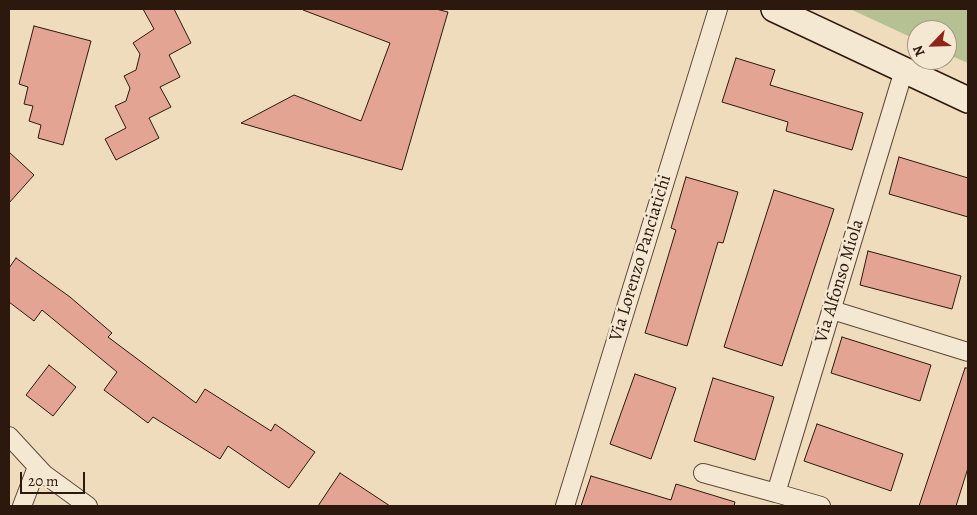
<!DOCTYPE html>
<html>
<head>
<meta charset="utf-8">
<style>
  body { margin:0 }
  #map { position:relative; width:977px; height:515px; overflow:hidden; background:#efdcbc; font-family:Alegreya,serif }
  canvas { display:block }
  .frame { position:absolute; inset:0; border:10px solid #2c180d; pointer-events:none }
  .north { position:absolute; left:907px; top:20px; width:50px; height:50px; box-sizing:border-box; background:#f5e8d3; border:1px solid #a59584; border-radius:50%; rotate:246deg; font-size:14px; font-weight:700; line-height:20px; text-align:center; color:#2c180d }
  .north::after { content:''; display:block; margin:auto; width:18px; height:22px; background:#8f2418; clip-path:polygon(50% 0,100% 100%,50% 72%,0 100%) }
  .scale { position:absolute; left:20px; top:472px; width:65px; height:22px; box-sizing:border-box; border:2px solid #2c180d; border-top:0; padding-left:6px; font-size:15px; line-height:18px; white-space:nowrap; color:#2c180d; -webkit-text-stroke:4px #f5e8d3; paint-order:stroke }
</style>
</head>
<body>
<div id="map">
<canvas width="977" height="515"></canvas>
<div class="frame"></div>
<div class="north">N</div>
<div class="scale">20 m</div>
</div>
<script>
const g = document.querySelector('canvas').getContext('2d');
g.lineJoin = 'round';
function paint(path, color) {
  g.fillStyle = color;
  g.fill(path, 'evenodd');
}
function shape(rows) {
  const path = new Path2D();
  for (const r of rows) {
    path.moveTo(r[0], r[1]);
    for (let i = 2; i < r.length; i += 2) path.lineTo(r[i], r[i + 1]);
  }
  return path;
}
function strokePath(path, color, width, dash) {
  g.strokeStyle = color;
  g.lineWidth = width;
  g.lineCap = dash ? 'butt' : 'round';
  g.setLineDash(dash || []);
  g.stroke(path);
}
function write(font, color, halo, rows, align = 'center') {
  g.font = font + ' Alegreya,serif';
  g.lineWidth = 5;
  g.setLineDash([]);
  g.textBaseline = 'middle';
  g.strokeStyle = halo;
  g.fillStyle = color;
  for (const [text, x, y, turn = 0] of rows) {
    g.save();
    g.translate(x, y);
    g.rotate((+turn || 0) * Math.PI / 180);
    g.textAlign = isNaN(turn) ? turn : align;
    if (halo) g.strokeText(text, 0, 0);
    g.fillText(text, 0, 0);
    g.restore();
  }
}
paint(shape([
  [850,9,968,9,968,63,947,54,947,30,917,30,917,40]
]), '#b6c193');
const building = shape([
  [143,9,174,9,191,43,169,55,180,77,160,87,171,107,149,118,159,138,116,160,105,139,126,128,115,106,126,101,130,88,124,76,136,70,140,54,133,43,154,29,143,9],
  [303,9,436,9,448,12,402,170,241,123,294,95,361,121,390,43,303,10,303,9],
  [34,26,91,41,63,145,38,138,41,125,29,121,33,106,24,104,28,87,19,84,34,26],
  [736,58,775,70,770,85,863,113,852,150,786,131,788,122,722,102,736,58],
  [9,152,34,175,9,203,9,152],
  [899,157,968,178,968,217,889,194,899,157],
  [686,177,738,192,723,243,718,242,687,346,645,333,676,230,671,228,686,177],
  [774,190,834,209,782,366,724,347,774,190],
  [868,251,961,276,952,309,860,285,868,251],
  [16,258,70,297,112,333,108,337,196,403,205,389,271,431,275,424,315,452,289,488,228,446,220,459,153,417,148,423,104,390,117,372,42,310,34,321,9,302,9,268,16,258],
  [842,337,931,365,920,401,831,373,842,337],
  [49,365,76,387,53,416,26,395,49,365],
  [965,368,968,368,968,468,956,506,919,506,965,368],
  [635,374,676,388,651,459,610,444,635,374],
  [713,378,774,397,755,460,694,441,713,378],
  [817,424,903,454,891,491,804,461,817,424],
  [340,473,390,506,318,506,340,473],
  [591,476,671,500,676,484,735,502,734,506,581,506,591,476]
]);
paint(building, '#e3a493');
strokePath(building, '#2c180d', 1);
const street = shape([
  [832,310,968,352],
  [9,436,44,474,88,506],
  [703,473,776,493],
  [22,506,37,467],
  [565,506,718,9],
  [821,506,776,493,904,70]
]);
const secondary = shape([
  [774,9,968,100]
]);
strokePath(street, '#5d4939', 20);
strokePath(secondary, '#2c180d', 28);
strokePath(street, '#f5e8d3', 18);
strokePath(secondary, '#f5e8d3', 25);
write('18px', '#2c180d', '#f5e8d3', [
  ["Via Lorenzo Panciatichi",641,258,-73],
  ["Via Alfonso Miola",840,281,-73]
]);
</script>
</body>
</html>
